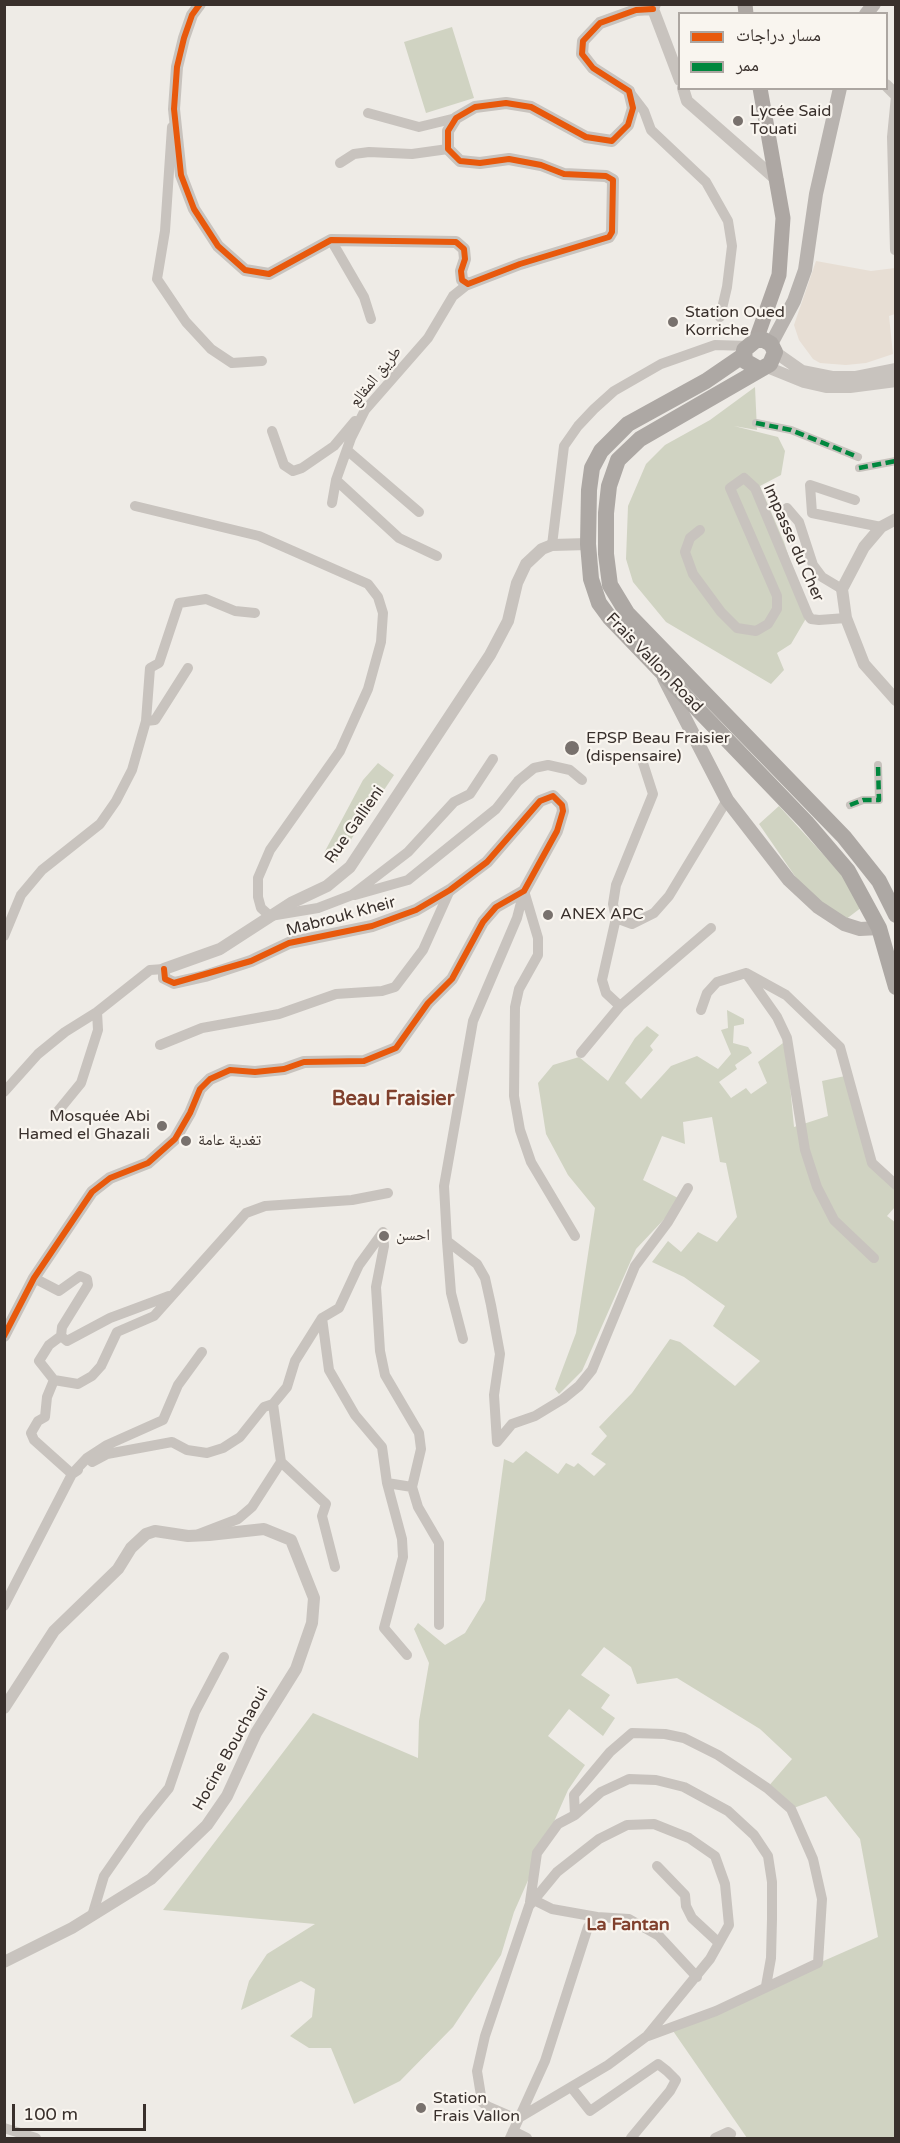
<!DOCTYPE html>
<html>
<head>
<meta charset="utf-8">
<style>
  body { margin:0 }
  #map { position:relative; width:900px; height:2143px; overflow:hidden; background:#eeebe6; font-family:"Varela Round","Noto Naskh Arabic",sans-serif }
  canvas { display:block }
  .frame { position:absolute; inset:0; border:6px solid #39302c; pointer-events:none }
  .legend { position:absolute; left:678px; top:12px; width:210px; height:78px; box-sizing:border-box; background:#f9f5ef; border:2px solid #aca6a1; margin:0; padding:8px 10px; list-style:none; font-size:18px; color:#39302c }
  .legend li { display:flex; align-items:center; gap:12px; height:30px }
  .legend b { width:30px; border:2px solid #aca6a1 }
  .scale { position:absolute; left:12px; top:2104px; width:134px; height:27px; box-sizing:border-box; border:3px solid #39302c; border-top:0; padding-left:8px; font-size:18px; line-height:21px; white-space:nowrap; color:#39302c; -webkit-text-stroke:4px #f9f5ef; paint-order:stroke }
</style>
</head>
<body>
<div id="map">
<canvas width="900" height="2143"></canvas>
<div class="frame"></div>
<ul class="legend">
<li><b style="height:8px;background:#e8590c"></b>مسار دراجات</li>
<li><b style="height:8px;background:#00873e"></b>ممر</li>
</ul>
<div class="scale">100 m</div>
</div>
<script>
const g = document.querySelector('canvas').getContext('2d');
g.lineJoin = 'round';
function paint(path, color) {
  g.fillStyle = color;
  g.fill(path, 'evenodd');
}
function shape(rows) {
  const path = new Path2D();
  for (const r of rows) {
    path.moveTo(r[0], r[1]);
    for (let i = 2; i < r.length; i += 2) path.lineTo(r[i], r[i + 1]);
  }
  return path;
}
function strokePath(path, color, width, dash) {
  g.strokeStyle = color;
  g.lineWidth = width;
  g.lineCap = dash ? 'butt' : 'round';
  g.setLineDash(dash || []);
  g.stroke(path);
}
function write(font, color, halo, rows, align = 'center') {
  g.font = font + ' "Varela Round","Noto Naskh Arabic",sans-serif';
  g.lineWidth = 4.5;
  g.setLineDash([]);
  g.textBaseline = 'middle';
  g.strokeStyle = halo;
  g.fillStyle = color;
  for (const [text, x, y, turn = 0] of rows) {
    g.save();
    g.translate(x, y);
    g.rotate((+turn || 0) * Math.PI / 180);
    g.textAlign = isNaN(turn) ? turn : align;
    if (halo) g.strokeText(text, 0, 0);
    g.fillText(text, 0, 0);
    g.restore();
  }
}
paint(shape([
  [452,27,474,98,426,113,404,42],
  [755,387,757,430,734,426,778,437,785,451,781,475,760,486,784,542,808,615,791,644,777,653,784,670,771,684,666,622,633,582,626,559,628,506,646,464,665,445,710,420],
  [378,763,394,775,336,862,324,853,363,780],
  [779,806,842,875,862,907,845,920,822,906,799,882,759,824],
  [727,1010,744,1019,744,1024,734,1026,733,1043,748,1047,752,1053,735,1065,737,1069,719,1082,731,1098,746,1088,751,1094,767,1083,758,1062,783,1043,788,1065,794,1127,828,1116,822,1081,845,1076,877,1167,895,1187,895,1207,887,1216,896,1223,895,2138,747,2138,671,2028,878,1937,860,1839,826,1796,791,1809,767,1788,792,1759,760,1729,677,1678,637,1684,631,1667,604,1647,581,1675,610,1695,601,1708,615,1718,603,1736,569,1709,548,1736,585,1765,568,1790,514,1912,501,1955,453,2027,400,2081,354,2104,331,2048,309,2048,290,2036,312,2017,315,1989,301,1981,241,2010,249,1981,267,1954,315,1924,163,1910,313,1713,418,1758,419,1721,429,1663,414,1629,418,1623,445,1645,465,1633,485,1600,504,1459,513,1463,526,1451,558,1474,566,1463,574,1467,578,1463,594,1476,606,1464,591,1454,607,1436,599,1427,632,1393,670,1339,680,1342,735,1386,760,1361,713,1326,725,1306,684,1277,652,1262,668,1241,681,1252,698,1232,717,1242,737,1217,726,1163,720,1162,712,1117,683,1122,685,1144,662,1136,643,1180,678,1198,669,1214,636,1249,582,1371,559,1394,555,1389,576,1333,595,1208,568,1175,546,1134,538,1083,553,1065,579,1057,608,1081,635,1038,647,1026,659,1035,650,1046,653,1050,625,1083,641,1099,671,1066,697,1056,718,1069,731,1054,721,1030,728,1028]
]), '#d0d3c2');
paint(shape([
  [816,261,871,271,895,268,895,314,889,316,893,354,866,363,846,365,820,363,813,359,799,340,794,325]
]), '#e7ded4');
strokePath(shape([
  [756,423,791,430,858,457],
  [859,468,896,461],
  [850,805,863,800,879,800,878,765]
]), '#c8c3be', 8);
strokePath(shape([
  [631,94,644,111,651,130,706,182,728,221,732,246,727,287,720,317],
  [368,113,419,127,456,118],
  [172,127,165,231,157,279,186,322,211,349,232,363,262,361],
  [340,163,354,154,369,152,412,154,448,149],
  [331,240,364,297,371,319],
  [895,250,892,137,896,96],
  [272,431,284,465,293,471,302,468,334,446,355,421],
  [348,451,419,512],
  [336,480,399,538,437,556],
  [855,500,810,485,812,513,881,527],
  [332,503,336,480,351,438,365,410,428,338,453,296,468,284],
  [135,506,259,536,368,584,378,597,383,613,381,642,368,689,340,751,270,850,258,878,258,897,261,908,270,916,318,908,352,895,408,852,454,802,470,794,493,759],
  [787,508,799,522,813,565,822,577,842,589],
  [700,530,690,538,685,552,693,574,721,612,737,628,756,631,768,624,777,609,777,596,730,488,744,478,755,488,808,615,811,619,819,620,846,618],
  [552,545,564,446,578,426,594,409,614,391,661,364,715,345,749,346],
  [146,721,155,720,188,668],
  [643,763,653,794,616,885,613,904,616,918,632,924,654,913,669,896,727,800],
  [524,891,517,918,473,1021,444,1186,447,1241,477,1264,485,1278,491,1305,500,1354,494,1395,497,1442,512,1424,535,1416,563,1399,579,1386,592,1370,635,1266,668,1222,688,1188],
  [524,891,538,938,538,955,519,989,515,1007,514,1096,520,1130,531,1162,575,1236],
  [355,895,408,880,496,809,518,781,534,768,548,765,570,770,582,780],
  [616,918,602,980,606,993,620,1006],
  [4,936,21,895,42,870,100,824,116,801,132,770,146,721,150,668,159,663,179,603,206,599,235,611,255,613],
  [701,1010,707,993,717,982,746,973],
  [160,1045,202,1028,279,1014,336,994,382,991,395,987,423,950,450,890],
  [581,1053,620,1006,711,928],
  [4,1092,38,1054,65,1032,97,1012,150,970,164,969],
  [54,1116,81,1083,98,1030,97,1012],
  [383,1232,384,1246,376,1287,380,1351,385,1375,419,1433,421,1449,412,1487,418,1507,439,1543,439,1625],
  [447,1241,451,1293,463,1339],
  [874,1258,834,1220,817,1187,805,1150,787,1038,777,1017,746,973,786,995,840,1047,872,1163,896,1185],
  [34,1278,59,1291,80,1276,87,1279,88,1285,62,1327,61,1336,67,1341,110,1318,169,1296],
  [322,1318,329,1370,355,1415,382,1447,387,1483,402,1539,403,1557,384,1628,407,1655],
  [202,1352,178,1385,163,1420,107,1445,87,1458,72,1474,34,1440,31,1433,38,1421,45,1417,47,1397,54,1380,78,1384,92,1376,101,1366,117,1332,154,1316,246,1213,265,1206,352,1200,388,1193],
  [54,1380,39,1361,49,1345,61,1336],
  [92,1462,107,1454,172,1442,187,1450,207,1453,223,1448,240,1437,264,1407,273,1404],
  [387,1483,412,1487],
  [199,1534,238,1519,252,1507,281,1462],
  [335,1567,322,1516,326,1504,281,1462,273,1404,287,1387,295,1361,322,1318,339,1308,359,1265,383,1232],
  [4,1606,72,1474,78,1470],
  [575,1815,574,1795,610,1752,632,1733,665,1734,684,1738,718,1755,767,1788,791,1809,813,1859,822,1899,818,1963,716,2011,648,2036],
  [654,1824,689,1838,715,1856,725,1884,729,1925,710,1959,647,2036,608,2065,517,2119,487,2106,482,2102,477,2071,485,2036,529,1906,557,1872,599,1839,627,1825,654,1824],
  [657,1866,685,1895,686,1906,692,1918,719,1943],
  [532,1899,552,1909,597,1917],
  [530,1902,537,1853,558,1824,575,1815,601,1792,629,1779,656,1780,684,1787,728,1811,754,1835,768,1856,772,1882,772,1919,771,1958,766,1986],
  [92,1916,104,1876,143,1820,169,1788,195,1712,224,1657],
  [571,2087,590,2111,658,2064,667,2071,676,2080,670,2091,631,2138],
  [4,2128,36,2138],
  [513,2131,527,2138],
  [510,2138,545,2061,588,1927,597,1917,629,1919,659,1936,697,1977],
  [715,2138,728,2132,731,2134,729,2138]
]), '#c8c3be', 10);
strokePath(shape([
  [200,4,192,15,184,38,177,67,174,109,181,175,194,209,218,246,245,270,269,274,331,240,456,242,464,249,465,259,461,271,462,280,468,284,520,264,609,237,612,232,613,180,606,176,564,174,541,165,509,159,480,163,460,161,448,149,448,131,456,118,475,107,506,103,531,107,586,137,612,141,628,125,633,108,629,91,593,68,582,54,583,41,600,23,636,10,653,9],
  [655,4,653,9,680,80],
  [886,85,896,95],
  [683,88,687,101,778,181],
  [775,352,802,371,832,377,856,377,896,369],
  [767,367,804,382,826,387,850,387,896,381],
  [896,519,881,527,864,547,842,589,846,618,864,664,896,700],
  [4,1336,34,1278,92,1192,110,1178,148,1163,175,1139,190,1113,200,1089,210,1079,230,1070,255,1072,284,1069,304,1062,364,1061,396,1048,428,1003,452,979,483,922,496,907,524,891,557,831,563,811,562,805,553,796,540,801,487,862,450,890,416,910,372,926,289,943,251,961,205,976,174,983,164,978,164,969,220,949,291,903,327,886,350,867,490,655,508,621,517,583,526,564,542,549,552,545,588,544],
  [4,1708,54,1631,118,1569,131,1548,146,1534,155,1531,188,1536,209,1535,264,1529,291,1540,314,1598,312,1623,296,1669,256,1733,227,1796,207,1825,151,1879,72,1928,4,1962]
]), '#c8c3be', 12);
strokePath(shape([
  [866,14,874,4],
  [771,344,794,301,805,270,816,194,840,88],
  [664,678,727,800,789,880,818,907,844,924,860,929,879,928]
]), '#b8b3af', 14);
strokePath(shape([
  [745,4,746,14],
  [756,340,779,275,783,218,760,88]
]), '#ada7a3', 15);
strokePath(shape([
  [744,355,706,381,628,424,601,451,592,468,589,490,588,544,591,579,599,603,610,618,806,822,848,871,879,928,896,987],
  [759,369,745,361,744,350,756,340,764,340,771,344,775,352,770,364,640,439,618,460,609,486,606,513,606,554,610,585,627,613,844,837,879,881,896,915]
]), '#ada8a4', 16);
strokePath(shape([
  [756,423,791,430,858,457],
  [859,468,896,461],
  [850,805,863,800,879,800,878,765]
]), '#00873e', 4.5, [9, 4.5]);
strokePath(shape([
  [200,4,192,15,184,38,177,67,174,109,181,175,194,209,218,246,245,270,269,274,331,240,456,242,464,249,465,259,461,271,462,280,468,284,520,264,609,237,612,232,613,180,606,176,564,174,541,165,509,159,480,163,460,161,448,149,448,131,456,118,475,107,506,103,531,107,586,137,612,141,628,125,633,108,629,91,593,68,582,54,583,41,600,23,636,10,653,9],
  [4,1336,34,1278,92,1192,110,1178,148,1163,175,1139,190,1113,200,1089,210,1079,230,1070,255,1072,284,1069,304,1062,364,1061,396,1048,428,1003,452,979,483,922,496,907,524,891,557,831,563,811,562,805,553,796,540,801,487,862,450,890,416,910,372,926,289,943,251,961,174,983,165,979,164,969]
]), '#e8590c', 6);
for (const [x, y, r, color] of [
  [738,121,6,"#78716d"],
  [673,322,6,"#78716d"],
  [572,748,8,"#78716d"],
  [548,915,6,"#78716d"],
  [162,1126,6,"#78716d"],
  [186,1141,6,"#78716d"],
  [384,1236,6,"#78716d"],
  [421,2108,6,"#78716d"]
]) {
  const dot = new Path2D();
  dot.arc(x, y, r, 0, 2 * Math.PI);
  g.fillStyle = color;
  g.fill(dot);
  strokePath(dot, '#f9f5ef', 2);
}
write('16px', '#39302c', '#f9f5ef', [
  ["Lycée Said",750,112],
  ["Touati",750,130],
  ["Station Oued",685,313],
  ["Korriche",685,331],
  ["EPSP Beau Fraisier",586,739],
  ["(dispensaire)",586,757],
  ["ANEX APC",560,915],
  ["Mosquée Abi",150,1117,"right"],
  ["Hamed el Ghazali",150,1135,"right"],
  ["تغدية عامة",198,1141],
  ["احسن",396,1236],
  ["Station",433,2099],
  ["Frais Vallon",433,2117]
], 'left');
write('16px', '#39302c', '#f9f5ef', [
  ["طريق المقالع",376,377,-51],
  ["Impasse du Cher",793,543,66],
  ["Frais Vallon Road",654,663,46],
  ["Rue Gallieni",355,825,-55],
  ["Mabrouk Kheir",341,917,-15],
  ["Hocine Bouchaoui",231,1749,-61]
]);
write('bold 18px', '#80402d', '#f9f5ef', [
  ["La Fantan",628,1925]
]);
write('bold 20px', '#80402d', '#f9f5ef', [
  ["Beau Fraisier",393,1100]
]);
</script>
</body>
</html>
